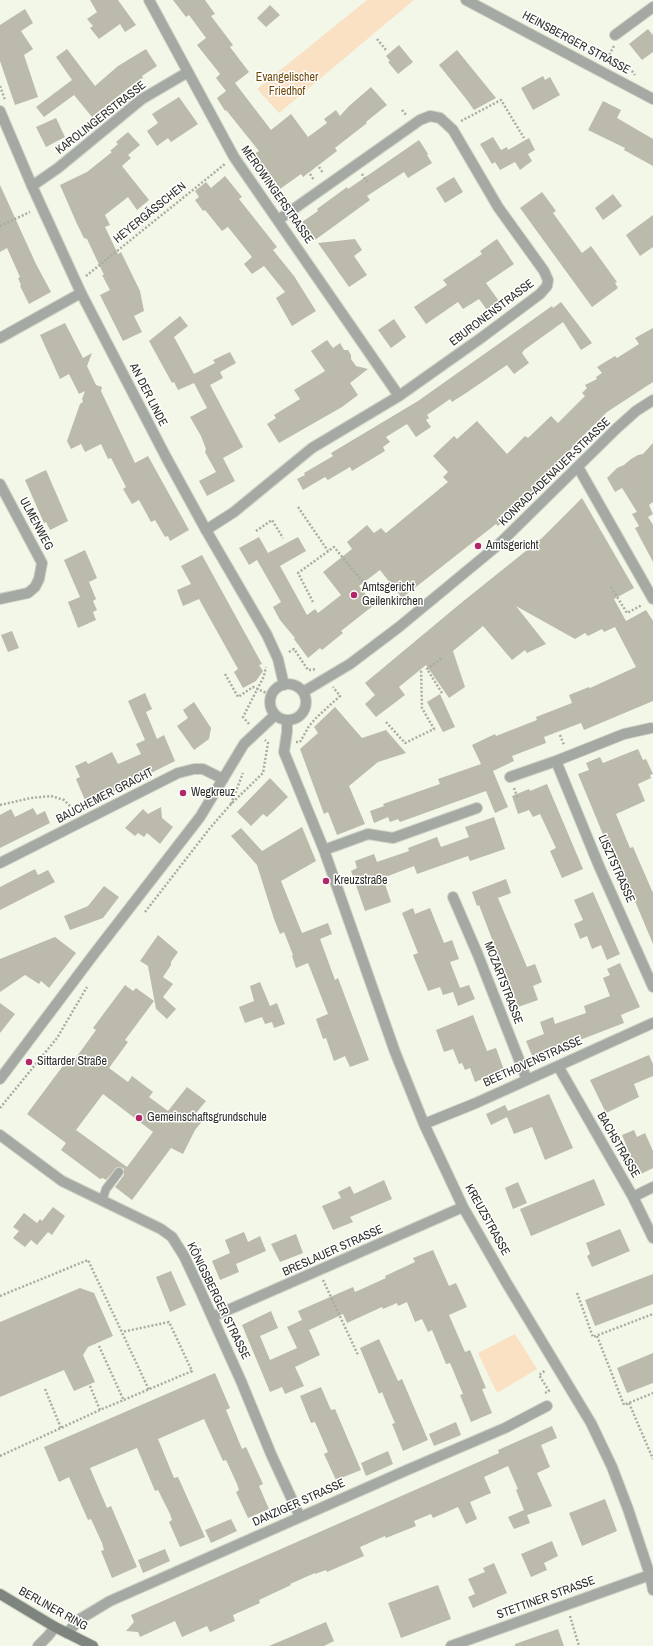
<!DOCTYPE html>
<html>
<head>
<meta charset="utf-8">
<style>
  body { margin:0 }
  canvas { display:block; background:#f2f7e8 }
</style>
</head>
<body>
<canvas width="653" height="1646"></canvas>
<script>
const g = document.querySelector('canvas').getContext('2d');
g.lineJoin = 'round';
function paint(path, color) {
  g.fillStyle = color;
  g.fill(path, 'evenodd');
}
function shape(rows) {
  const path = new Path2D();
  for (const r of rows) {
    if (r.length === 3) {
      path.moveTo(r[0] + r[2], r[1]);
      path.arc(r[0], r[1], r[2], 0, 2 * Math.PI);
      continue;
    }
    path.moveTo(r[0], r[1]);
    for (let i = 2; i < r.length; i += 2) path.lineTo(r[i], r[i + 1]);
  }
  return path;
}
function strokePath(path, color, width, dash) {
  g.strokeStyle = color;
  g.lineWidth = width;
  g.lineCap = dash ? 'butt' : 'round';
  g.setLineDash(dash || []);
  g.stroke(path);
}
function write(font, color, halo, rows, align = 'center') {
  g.font = font + ' "Archivo Narrow",sans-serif';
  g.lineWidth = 3;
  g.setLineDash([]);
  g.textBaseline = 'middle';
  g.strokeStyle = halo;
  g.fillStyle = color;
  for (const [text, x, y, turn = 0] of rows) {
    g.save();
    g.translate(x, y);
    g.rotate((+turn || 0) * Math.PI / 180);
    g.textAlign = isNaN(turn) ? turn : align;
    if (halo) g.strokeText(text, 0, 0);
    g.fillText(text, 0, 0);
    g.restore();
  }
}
paint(shape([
  [367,0,414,0,279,113,257,89],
  [515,1334,537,1369,497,1393,478,1353]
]), '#fae1c3');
paint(shape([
  [90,0,118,0,136,25,125,32,120,24,99,39,90,28,93,26,87,19,97,12],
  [173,0,205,0,215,14,211,16,233,45,230,47,249,72,235,83,271,130,291,114,308,137,327,123,324,119,336,110,340,116,349,106,371,87,387,105,366,122,367,123,335,148,337,151,303,177,301,174,280,189,264,167,262,168,252,155,259,151,226,110,225,111,217,98,226,91,216,78,220,74,197,45,206,38,189,15,186,17],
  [270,5,280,15,266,27,257,18],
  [25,9,33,23,21,31,33,49,24,55,38,97,15,105,0,61,0,25],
  [648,29,653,35,653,52,642,60,629,44],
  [399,45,413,62,398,74,388,62,390,61,386,56],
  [67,49,95,86,118,66,146,49,157,66,142,76,143,78,132,85,92,117,74,95,44,117,36,107,72,80,56,57],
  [457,50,496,98,474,110,467,100,439,65],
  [543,76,545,80,550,77,560,95,533,110,521,88],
  [179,97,198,124,171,142,168,138,157,146,147,131,158,123,152,114],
  [603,101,621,110,617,118,653,139,653,166,624,150,625,148,588,130],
  [56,118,65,137,46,147,36,127],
  [128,132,140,145,128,155,131,158,122,166,149,200,137,210,128,197,105,215,110,225,105,227,118,254,121,252,140,291,144,311,134,316,142,332,123,341,100,295,110,290,102,275,104,275,87,239,84,238,77,224,60,185,87,172,112,152,110,151,118,144,116,142],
  [493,137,501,150,507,147,508,150,529,138,535,150,528,154,532,161,520,170,515,162,500,170,495,162,492,164,480,144],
  [419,140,428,154,427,155,432,163,408,178,404,172,367,196,370,200,315,240,302,222,318,211,317,209,347,187,348,189],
  [225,176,242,197,239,199,277,247,273,250,294,276,316,311,292,326,276,298,285,292,264,266,252,274,244,264,252,257,228,227,222,231,205,210,203,211,195,200,199,197,195,191,206,182,211,188],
  [454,177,463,192,445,203,436,188],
  [0,185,36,264,51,292,29,304,20,286,21,285,18,278,20,277,7,248,0,252],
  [542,192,556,211,553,213,582,253,591,246,617,282,615,283,618,288,592,307,520,208],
  [613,194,622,206,603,220,595,208],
  [653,215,653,247,640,256,626,235],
  [355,239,362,250,354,256,367,275,349,287,318,243],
  [497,239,514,264,486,283,499,301,487,310,479,299,463,309,458,302,426,324,414,307,447,285,443,280,482,254,480,251],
  [561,302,592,343,581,350,563,322,524,350,522,353,529,363,514,374,507,365,466,393,452,402,450,399,427,415,429,418,426,420,431,427,416,437,407,424,386,437,390,442,383,447,385,451,352,471,350,467,328,480,325,477,303,490,297,479,305,475,304,473,333,456,331,453,418,401,552,306,553,308],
  [180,316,188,326,174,337,194,374,215,363,213,360,230,352,236,363,220,372,223,378,210,385,243,447,223,458,235,481,207,496,199,481,216,472,205,452,206,449,201,436,190,417,207,408,194,383,178,390,174,382,172,383,149,341],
  [394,319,406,337,391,348,378,330],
  [65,323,83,358,92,353,87,366,96,385,102,387,101,391,135,463,148,456,189,530,170,541,168,536,165,537,155,520,151,522,139,500,132,504,123,489,126,487,111,458,108,459,101,444,85,452,81,444,71,449,67,441,80,404,83,402,82,399,85,391,79,394,69,374,60,379,40,335],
  [653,328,653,382,607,412,578,441,525,501,498,526,496,524,402,598,380,570,359,586,374,605,341,631,343,633,322,650,320,648,308,658,294,639,295,638,280,620,273,607,281,602,257,560,249,565,239,548,259,537,268,553,298,537,306,551,280,566,307,615,315,609,318,613,341,595,323,572,352,549,347,542,367,525,374,533,381,528,386,533,448,482,443,477,448,472,433,456,454,436,457,439,477,421,507,454,525,436,528,438,551,416,558,423,585,396,582,393,587,388,585,385,597,379,596,377,602,373,597,367,615,356,617,358,639,344,635,338],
  [327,340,333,348,340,343,344,350,348,350,351,355,351,359,356,366,368,369,350,383,358,395,342,407,279,443,267,424,276,418,274,415,300,399,294,390,325,371,311,351],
  [653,443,653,502,649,505,653,514,648,517,653,525,653,562,635,528,639,526,632,514,637,512,622,488,615,492,607,478,617,468,624,465,631,459,638,455,643,454],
  [46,470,68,521,50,530,46,522,44,523,25,480],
  [582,498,634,588,614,599,626,621,646,610,653,621,653,701,584,730,581,723,544,737,546,743,512,756,514,761,493,771,508,807,495,813,486,791,400,822,398,819,390,822,388,817,374,823,370,811,384,806,383,804,440,784,438,779,481,764,472,745,495,734,496,736,537,720,536,717,572,703,569,695,589,687,590,688,636,667,615,627,604,632,602,629,588,636,585,633,575,639,516,606,546,644,527,653,525,650,512,660,483,626,453,651,465,687,449,698,426,665,399,687,405,695,376,717,365,704,375,695,365,683,461,603,542,538],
  [85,550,97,578,89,582,96,599,93,601,97,610,93,612,96,620,78,628,68,602,80,597,64,560],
  [202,555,262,664,259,665,263,671,256,681,243,688,234,672,238,669,199,599,183,606,177,590,191,584,181,566],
  [12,631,19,648,8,652,1,635],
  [145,693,152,709,146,712,157,739,164,735,175,761,87,805,76,779,80,777,75,766,86,761,88,764,112,752,118,764,141,754,136,744,145,740,128,701],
  [440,694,455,727,443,732,427,702],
  [194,702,211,728,209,739,194,750,177,726,188,718,183,710],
  [335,707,362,738,386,730,406,753,378,762,349,786,365,824,337,835,328,812,324,814,300,749,318,733,314,727],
  [638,749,643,760,646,759,653,774,650,775,651,778,638,784,645,801,616,814,630,848,633,847,653,893,653,944,622,870,620,871,614,856,612,856,578,774,589,770,586,763,600,757,603,763],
  [270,778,288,797,267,817,263,814,251,826,237,812],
  [547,784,583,869,562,878,550,851,556,848,540,814,533,817,529,810,518,814,512,796,529,789,530,791],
  [161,807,162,818,173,827,160,844,147,833,144,837,138,833,135,836,125,828,143,809,148,814],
  [33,808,37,815,45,811,50,823,0,848,0,815,11,809,15,817],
  [494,817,505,849,470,861,468,856,417,874,414,866,383,878,391,902,365,911,351,871,357,868,355,861,374,854,377,862,409,851,408,848,437,837,441,847,469,837,465,827],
  [302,827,316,861,281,881,302,933,328,923,332,934,320,939,335,980,338,978,369,1060,350,1067,345,1056,334,1061,326,1038,323,1039,316,1019,328,1014,308,963,296,968,292,956,293,955,284,932,280,934,274,919,257,865,231,836,241,828,262,851],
  [35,869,38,875,48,870,55,882,0,910,0,887],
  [506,879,511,893,498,898,527,967,535,964,542,982,533,986,538,1000,518,1007,479,905,477,906,472,892],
  [104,886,119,897,103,918,70,930,64,916,88,906],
  [593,892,620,954,607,960,601,945,592,949,587,936,580,939,574,924,583,920,574,900],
  [413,908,415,914,430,908,444,943,452,940,459,959,450,962,460,988,469,985,475,999,458,1006,453,992,443,995,440,987,428,991,413,955,418,953,402,913],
  [158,935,178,952,171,962,171,965,163,977,173,984,163,997,176,1009,167,1019,156,1009,148,966,140,961],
  [55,937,76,953,49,988,41,981,39,984,25,975,0,992,0,959],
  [620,963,640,1007,621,1015,624,1023,533,1058,526,1041,544,1034,540,1022,553,1017,555,1024,586,1013,584,1006,610,996,603,978,610,975,607,969],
  [260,982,270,1006,277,1003,285,1024,274,1028,272,1022,265,1024,262,1017,245,1023,239,1007,254,1001,250,986],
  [125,985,133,991,136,988,154,1001,125,1040,128,1042,109,1068,128,1082,132,1076,153,1092,149,1097,168,1111,187,1087,206,1101,196,1113,204,1119,195,1130,183,1154,171,1148,132,1200,115,1187,124,1175,124,1170,123,1168,117,1167,106,1180,103,1178,100,1179,61,1150,66,1143,27,1114,65,1063,70,1066,96,1030,93,1028],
  [103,1094,153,1132,127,1167,76,1130],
  [0,1003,15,1014,0,1033],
  [473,1015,487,1051,496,1048,504,1070,475,1082,470,1068,465,1070,462,1063,459,1064,453,1049,444,1052,436,1030],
  [649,1055,653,1064,653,1076,634,1084,639,1097,606,1113,590,1080],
  [549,1094,573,1148,545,1160,532,1127,514,1134,507,1117,491,1125,486,1114,505,1105,508,1111],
  [634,1130,637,1137,645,1133,653,1151,653,1168,641,1174,638,1166,635,1167,622,1135],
  [594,1179,605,1205,531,1236,520,1209],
  [384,1180,392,1199,350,1217,353,1222,333,1230,322,1206,341,1198,338,1192,350,1186,354,1194],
  [518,1182,527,1203,513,1209,505,1188],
  [53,1207,65,1216,52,1235,48,1232,37,1245,31,1240,25,1247,13,1238,19,1231,13,1227,24,1213,37,1223,40,1219,42,1221],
  [620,1229,630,1251,592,1267,587,1256,590,1254,586,1243],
  [244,1232,248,1242,260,1236,266,1251,236,1264,239,1272,220,1280,212,1261,230,1253,225,1240],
  [296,1234,303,1253,280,1262,271,1244],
  [433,1250,449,1286,456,1283,467,1307,449,1315,465,1352,470,1350,486,1388,482,1389,492,1413,471,1422,460,1395,463,1394,450,1363,446,1364,432,1330,428,1332,422,1319,415,1322,407,1302,398,1306,397,1303,383,1309,382,1307,347,1323,343,1314,309,1330,320,1355,295,1367,304,1386,285,1394,282,1387,270,1392,242,1325,271,1311,278,1328,260,1336,270,1360,297,1348,287,1327,302,1320,298,1311,353,1287,355,1292,386,1278,385,1276,415,1262,413,1258],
  [171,1271,186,1305,170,1312,156,1277],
  [653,1274,653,1304,595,1326,585,1300],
  [80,1288,94,1293,113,1336,88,1347,83,1355,95,1382,74,1391,64,1370,0,1397,0,1322],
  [379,1339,398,1381,402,1379,428,1440,403,1451,392,1424,395,1423,388,1407,382,1392,379,1394,360,1348],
  [653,1353,653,1383,627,1393,617,1368],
  [215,1373,230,1408,226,1410,242,1449,246,1447,263,1484,259,1486,269,1509,248,1518,236,1492,239,1490,237,1484,226,1460,223,1461,204,1419,158,1439,174,1478,178,1477,205,1537,180,1547,169,1522,172,1520,170,1514,158,1490,155,1491,137,1448,90,1468,107,1508,111,1506,137,1567,112,1578,101,1551,104,1550,102,1543,91,1519,88,1520,69,1477,59,1482,44,1447],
  [321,1387,331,1410,335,1409,361,1470,336,1480,324,1454,328,1452,315,1422,311,1423,300,1396],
  [456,1422,461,1435,434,1446,429,1434],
  [552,1426,557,1438,541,1445,550,1467,537,1473,552,1506,527,1515,530,1523,514,1529,508,1517,524,1510,516,1490,518,1489,508,1466,484,1477,491,1493,470,1502,477,1519,466,1524,458,1507,433,1518,431,1514,414,1521,416,1526,386,1538,385,1536,360,1547,364,1556,327,1572,326,1570,315,1574,315,1573,290,1584,291,1585,259,1600,260,1603,233,1615,235,1621,210,1632,207,1626,182,1637,175,1621,140,1637,138,1632,126,1631,134,1622,131,1615,499,1453,498,1450],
  [388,1451,393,1464,366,1476,361,1463],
  [605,1499,617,1531,582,1546,569,1513],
  [231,1519,237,1531,211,1543,205,1530],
  [552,1541,558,1556,544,1563,547,1570,531,1577,521,1554],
  [165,1549,170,1561,143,1573,138,1560],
  [494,1563,507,1593,473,1608,468,1597,475,1594,468,1579,485,1572,483,1568],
  [438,1585,451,1619,401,1638,388,1603],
  [326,1622,334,1641,324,1646,269,1646],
  [558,1629,564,1646,515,1646,515,1644]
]), '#bcbaab');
const service = shape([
  [102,1201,106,1189,119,1172]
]);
const minor = shape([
  [149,0,234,157,399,396],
  [615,35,653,7],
  [32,186,58,168,142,99,188,72],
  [0,338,81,293],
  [578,467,653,599],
  [0,484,42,563,39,579,35,587,28,593,0,599],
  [206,530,234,512,312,448,399,396,481,338,540,294,547,286,548,280,544,271,498,207,453,130,440,118,430,116,420,120,278,220],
  [287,721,287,732,284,752,324,850,395,1052,424,1124,463,1207,506,1282,591,1423,612,1467,628,1509,650,1575,653,1590],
  [556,761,599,866,653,987],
  [510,777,556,761,624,734,651,728],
  [324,850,368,834,393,838,477,808],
  [0,863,178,773,194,769,203,769,223,779],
  [453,897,478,955,527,1080],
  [558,1066,633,1197,653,1238],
  [424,1124,476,1103,653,1023],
  [0,1135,62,1181,161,1229,172,1237,184,1256,200,1290,241,1381,271,1454,300,1517],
  [633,1197,653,1187],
  [212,1317,463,1207],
  [67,1633,80,1619,110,1601,407,1470,505,1428,547,1406],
  [38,1646,48,1636,55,1627],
  [451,1646,650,1575]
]);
const tertiary = shape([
  [466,0,653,99],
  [0,111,32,186,81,293,166,457,206,530,267,635,278,659,284,685],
  [288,702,18],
  [303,692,350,664,399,627,497,546,617,428,636,411,653,400],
  [0,1079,94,954,200,817,244,744,275,715]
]);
const secondary = shape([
  [0,1594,55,1627,93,1646]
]);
strokePath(service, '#ced3c5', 10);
strokePath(minor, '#ced3c5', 12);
strokePath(tertiary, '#ced3c5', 12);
strokePath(secondary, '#ced3c5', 12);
strokePath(shape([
  [377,39,386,50],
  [614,46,608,57,633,72,635,75],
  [0,86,5,100],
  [402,110,407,116],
  [461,121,501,100,524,138],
  [319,167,323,173],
  [310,174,314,180],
  [362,174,367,182],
  [0,226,30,212],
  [86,276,225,164],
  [298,507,328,551],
  [256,531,272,520,283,538],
  [611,587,627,613,642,605],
  [313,602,298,573,334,547,363,582],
  [289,652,294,649,308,670,316,669],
  [225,674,238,697,253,687,271,695],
  [442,693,427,669,442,658],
  [386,722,405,743,434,729,422,708,421,669],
  [249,724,243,717,264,676,266,667],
  [560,735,564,745],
  [296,742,300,742,309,726,317,717,340,696,333,687],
  [514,788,518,799],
  [231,804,243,773],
  [0,805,31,798,51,796,64,800,75,811],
  [145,912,210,828,231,804,263,773,268,743,265,740],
  [0,1108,57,1038,87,987],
  [323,1280,358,1355],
  [577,1293,593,1337,653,1314],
  [0,1296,88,1260,149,1390],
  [597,1336,624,1405,653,1393],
  [99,1346,124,1401],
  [90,1386,100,1410,192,1371,169,1322,122,1332],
  [45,1389,61,1428],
  [545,1393,549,1391,539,1375,546,1370],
  [629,1403,653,1459],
  [0,1456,100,1410],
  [570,1616,579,1646]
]), '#a9ada1', 2.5, [2, 2]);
strokePath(service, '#a4a9a4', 8);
strokePath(minor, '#a4a9a4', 10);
strokePath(tertiary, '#a4a9a4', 10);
strokePath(secondary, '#7d857e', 10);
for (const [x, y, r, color] of [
  [478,546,4,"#b12767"],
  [354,595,4,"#b12767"],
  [183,793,4,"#b12767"],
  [326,881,4,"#b12767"],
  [29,1062,4,"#b12767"],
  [139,1118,4,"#b12767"]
]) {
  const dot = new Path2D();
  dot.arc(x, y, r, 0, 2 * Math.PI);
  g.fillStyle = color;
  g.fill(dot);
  strokePath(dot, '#fff', 1.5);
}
write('12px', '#2c2e28', '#fff', [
  ["HEINSBERGER STRASSE",576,43,28],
  ["KAROLINGERSTRASSE",101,118,-38],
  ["MEROWINGERSTRASSE",277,195,55],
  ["HEYERGÄSSCHEN",150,213,-39],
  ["EBURONENSTRASSE",492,313,-37],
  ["AN DER LINDE",148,395,63],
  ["KONRAD-ADENAUER-STRASSE",555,472,-44],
  ["ULMENWEG",36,524,62],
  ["BAUCHEMER GRACHT",105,796,-27],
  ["LISZTSTRASSE",616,869,66],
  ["MOZARTSTRASSE",503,983,69],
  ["BEETHOVENSTRASSE",533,1062,-24],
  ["BACHSTRASSE",618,1145,60],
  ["KREUZSTRASSE",487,1220,61],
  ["BRESLAUER STRASSE",333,1251,-24],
  ["KÖNIGSBERGER STRASSE",218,1301,64],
  ["DANZIGER STRASSE",299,1503,-24],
  ["STETTINER STRASSE",546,1598,-20],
  ["BERLINER RING",53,1609,29]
]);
write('12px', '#6e480a', '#fff', [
  ["Evangelischer",287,78],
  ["Friedhof",287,92]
]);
write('12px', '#2c2e28', '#fff', [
  ["Amtsgericht",486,546],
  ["Amtsgericht",362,588],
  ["Geilenkirchen",362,602],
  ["Wegkreuz",191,793],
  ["Kreuzstraße",334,881],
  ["Sittarder Straße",37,1062],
  ["Gemeinschaftsgrundschule",147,1118]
], 'left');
</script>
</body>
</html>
